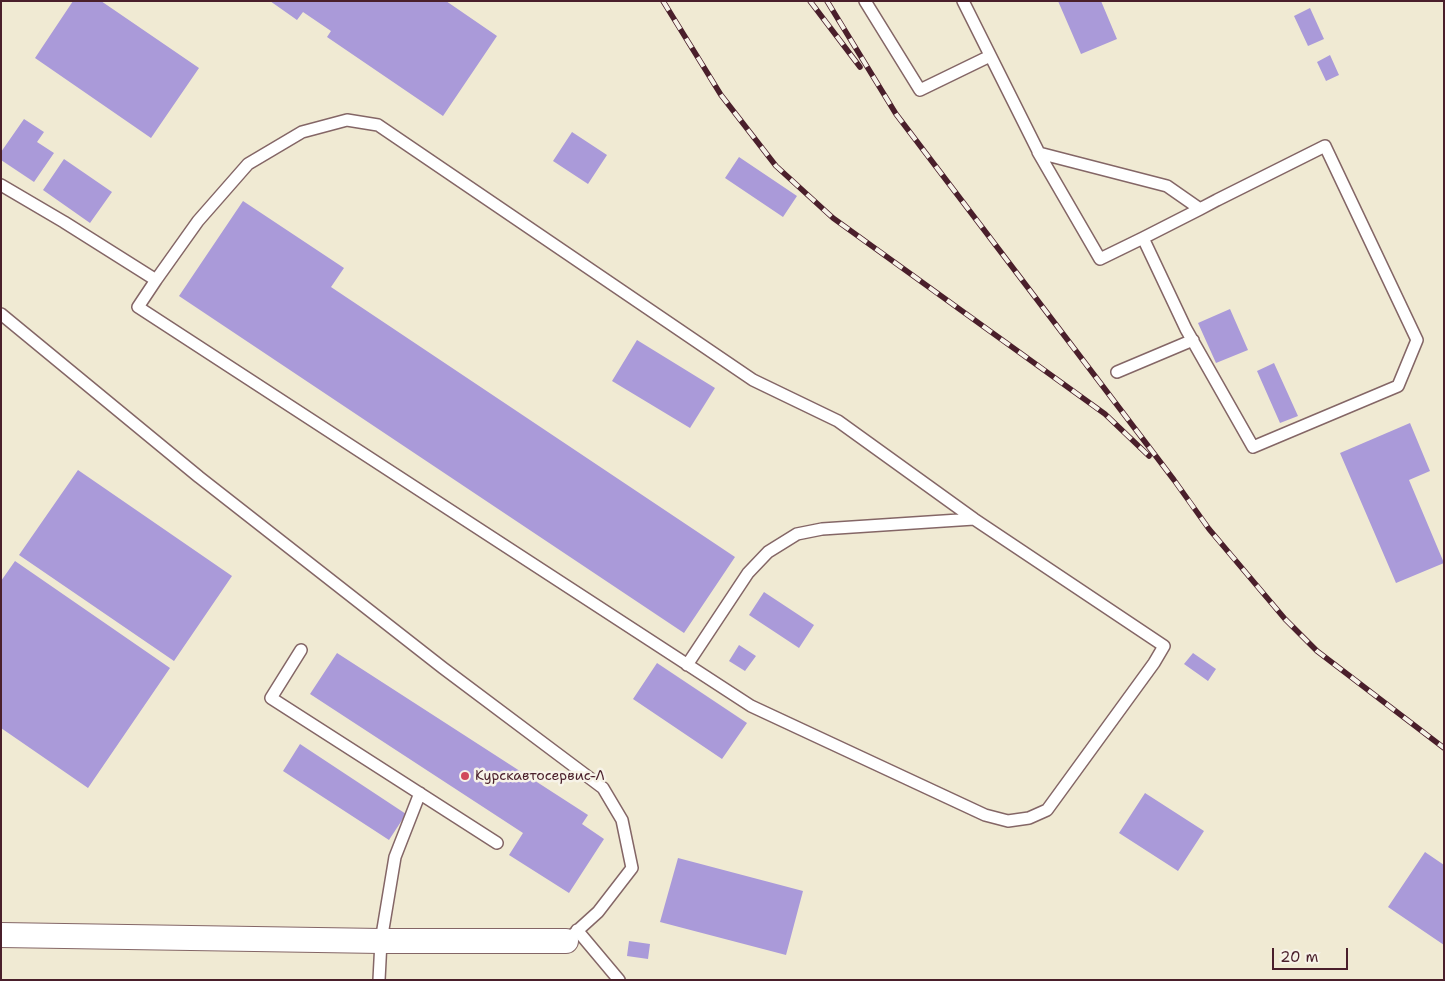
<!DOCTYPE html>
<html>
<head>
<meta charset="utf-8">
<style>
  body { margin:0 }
  #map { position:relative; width:1445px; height:981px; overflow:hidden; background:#f0ead3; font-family:"Shantell Sans",sans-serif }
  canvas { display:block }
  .frame { position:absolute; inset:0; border:2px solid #4a1f2b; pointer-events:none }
  .scale { position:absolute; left:1272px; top:948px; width:76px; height:22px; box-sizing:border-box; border:2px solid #4a1f2b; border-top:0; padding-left:6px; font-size:15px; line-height:18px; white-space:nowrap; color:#4a1f2b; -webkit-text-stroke:4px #f7f3e8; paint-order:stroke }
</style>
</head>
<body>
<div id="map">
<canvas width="1445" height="981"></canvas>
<div class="frame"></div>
<div class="scale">20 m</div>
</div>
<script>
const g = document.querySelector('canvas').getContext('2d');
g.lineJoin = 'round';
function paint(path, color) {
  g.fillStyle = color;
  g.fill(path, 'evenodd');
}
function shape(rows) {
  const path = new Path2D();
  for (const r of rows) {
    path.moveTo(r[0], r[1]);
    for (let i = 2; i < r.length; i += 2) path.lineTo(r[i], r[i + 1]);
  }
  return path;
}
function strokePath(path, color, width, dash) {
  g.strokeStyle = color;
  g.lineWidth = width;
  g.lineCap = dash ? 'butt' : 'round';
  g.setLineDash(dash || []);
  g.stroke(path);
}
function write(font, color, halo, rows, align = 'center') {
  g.font = font + ' "Shantell Sans",sans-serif';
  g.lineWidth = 5;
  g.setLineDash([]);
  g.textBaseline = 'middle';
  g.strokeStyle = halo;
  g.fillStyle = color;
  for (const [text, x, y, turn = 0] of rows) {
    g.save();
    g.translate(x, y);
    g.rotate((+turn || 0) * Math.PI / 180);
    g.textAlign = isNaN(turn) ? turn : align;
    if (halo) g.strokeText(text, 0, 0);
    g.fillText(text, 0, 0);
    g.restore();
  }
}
paint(shape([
  [73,1,101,1,199,68,151,138,35,58],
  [270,1,446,1,497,36,443,116,327,37,331,31,303,12,297,20],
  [1058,1,1101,1,1117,39,1081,54],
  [1310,8,1324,39,1308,46,1294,16],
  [1330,55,1339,75,1326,81,1317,62],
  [24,119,44,132,37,142,54,153,34,182,1,160,1,152],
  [572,132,607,155,588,184,553,161],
  [739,157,797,196,783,217,725,178],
  [64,159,112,192,90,223,43,190],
  [243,201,344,268,331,287,735,557,684,633,179,296],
  [1230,309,1248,350,1216,363,1198,323],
  [637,340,715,388,690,428,612,381],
  [1274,363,1298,416,1280,423,1257,371],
  [1410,423,1430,471,1409,480,1444,563,1396,583,1340,453],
  [78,470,232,576,174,661,19,555],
  [15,561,170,668,88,788,1,728,1,581],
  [764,592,814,625,799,648,749,615],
  [739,645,756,656,745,671,729,661],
  [337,653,588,815,582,824,604,839,569,893,509,855,523,833,310,694],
  [1193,653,1216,669,1208,681,1184,664],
  [657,663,747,723,722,759,633,699],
  [300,744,406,814,389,840,283,771],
  [1145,793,1204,831,1178,871,1119,833],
  [1425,852,1444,865,1444,945,1388,907],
  [678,858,803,891,786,955,660,922],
  [629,941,650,944,648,959,627,956]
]), '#aa9ad9');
const service = shape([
  [865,1,920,90,990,56],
  [963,1,1039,153,1167,186,1200,209],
  [1038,152,1100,259,1143,238,1200,209,1217,200,1325,146,1417,340,1398,386,1253,447,1186,329,1143,238],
  [1,185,64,222,156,280,138,307,751,706,985,815,1008,821,1029,818,1047,810,1154,663,1164,646,974,519,838,421,753,380,378,125,347,120,302,132,248,164,198,221,156,280],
  [1,314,199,477,443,668,603,788,622,820,632,868,598,912,566,941],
  [1117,372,1193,340],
  [301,650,271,698,497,843],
  [687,665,748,573,768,552,797,534,822,529,974,519],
  [577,930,619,980],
  [379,980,381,941,395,857,420,793]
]);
const minor = shape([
  [1,935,381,941,566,941]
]);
strokePath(service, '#846666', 14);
strokePath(minor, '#846666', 26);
strokePath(service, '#fff', 11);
strokePath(minor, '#fff', 24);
const rail = shape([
  [663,1,721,95,776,166,833,218,1105,414,1149,456],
  [810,1,860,67],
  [827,1,896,114,1174,480,1209,529,1285,619,1317,651,1444,748]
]);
strokePath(rail, '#4a1f2b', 5.5);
strokePath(rail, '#f7f3e8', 4, [11]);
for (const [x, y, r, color] of [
  [465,776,5,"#d1495b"]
]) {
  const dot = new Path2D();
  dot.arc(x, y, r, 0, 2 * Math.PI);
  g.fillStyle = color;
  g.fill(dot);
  strokePath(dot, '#f7f3e8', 2);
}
write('14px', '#4a1f2b', '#f7f3e8', [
  ["Курскавтосервис-Л",475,776]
], 'left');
</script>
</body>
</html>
